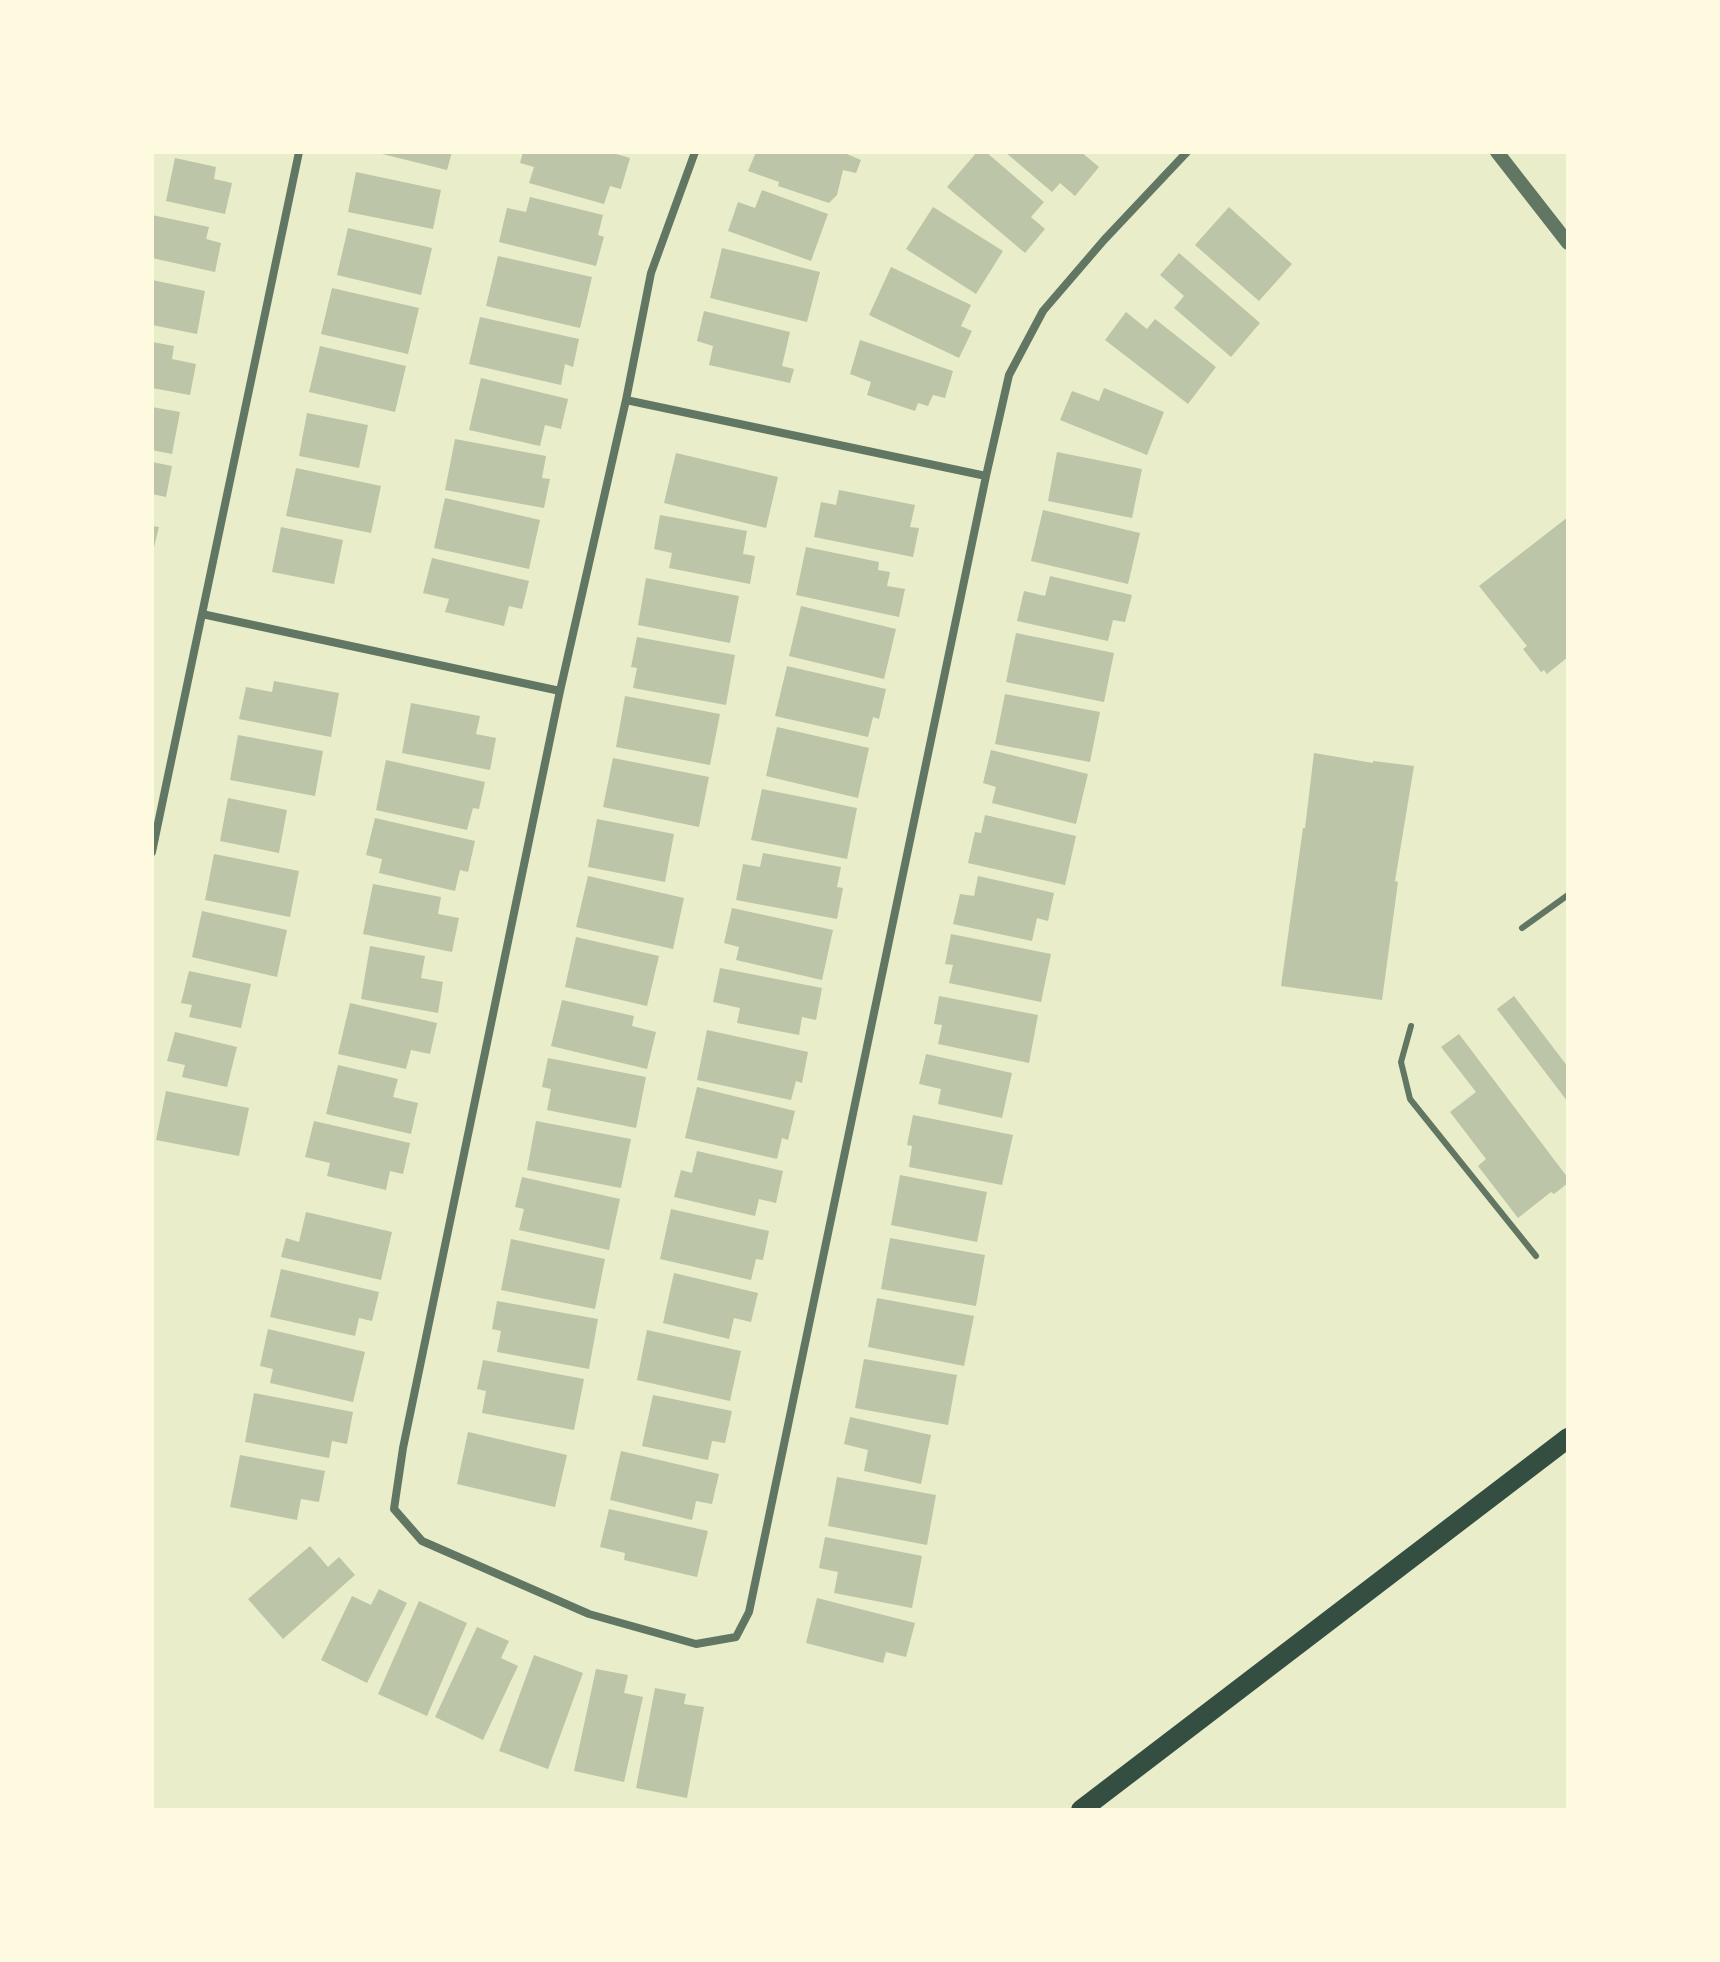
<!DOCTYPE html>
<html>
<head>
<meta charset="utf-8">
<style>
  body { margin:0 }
  #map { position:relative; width:1720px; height:1962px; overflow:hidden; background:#e9edc9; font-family:"Open Sans",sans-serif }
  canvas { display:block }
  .frame { position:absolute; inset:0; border:154px solid #fefae0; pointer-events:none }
</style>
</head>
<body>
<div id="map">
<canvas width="1720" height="1962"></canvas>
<div class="frame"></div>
</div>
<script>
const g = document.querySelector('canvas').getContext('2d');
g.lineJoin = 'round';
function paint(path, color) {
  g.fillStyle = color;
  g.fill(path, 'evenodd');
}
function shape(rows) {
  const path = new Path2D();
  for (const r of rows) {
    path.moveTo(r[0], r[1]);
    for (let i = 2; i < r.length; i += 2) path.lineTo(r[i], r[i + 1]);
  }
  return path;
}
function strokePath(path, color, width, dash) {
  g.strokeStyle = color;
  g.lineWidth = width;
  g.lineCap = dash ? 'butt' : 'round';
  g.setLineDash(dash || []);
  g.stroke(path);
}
paint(shape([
  [374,152,452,152,447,170],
  [523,152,609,152,630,158,621,189,610,186,604,204,529,183,534,167,520,163],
  [756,152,842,152,861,160,856,173,843,170,837,195,829,203,778,186,779,182,748,171],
  [977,152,986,152,1044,202,1031,217,1045,229,1025,253,947,187],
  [1005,152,1081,152,1099,167,1075,196,1060,183,1052,192],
  [175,158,216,167,214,179,232,183,225,214,166,201],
  [356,172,441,190,433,229,348,212],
  [762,190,828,214,811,261,728,231,738,202,755,208],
  [530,197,603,215,598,235,604,237,596,266,499,242,507,208,526,212],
  [933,207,1003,251,976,294,906,249],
  [1229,207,1292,264,1259,301,1195,245],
  [152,215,209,227,206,239,221,243,215,272,152,258],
  [348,228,432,248,421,295,337,275],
  [722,248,820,272,807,322,710,298],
  [1179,253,1260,323,1231,357,1174,308,1184,296,1160,275],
  [498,256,592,277,580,328,486,306],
  [891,267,971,305,961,326,972,331,959,358,869,315],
  [152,280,205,291,197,334,152,325],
  [332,288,419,308,408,354,321,334],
  [704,311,790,332,782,366,794,369,790,383,709,365,713,346,697,341],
  [1126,312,1147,329,1155,319,1216,367,1188,404,1105,340],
  [480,317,579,339,573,367,565,364,561,385,469,364],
  [860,340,953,371,945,398,933,395,928,406,918,403,915,411,867,395,871,382,850,374],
  [152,342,174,346,172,359,196,364,190,395,152,388],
  [320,346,406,366,395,412,309,392],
  [481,378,568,399,561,429,545,425,540,446,469,430],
  [1104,388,1164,412,1147,455,1060,420,1072,391,1099,401],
  [152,407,180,412,172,454,152,450],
  [307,413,368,425,359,468,299,456],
  [455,439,546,456,542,478,550,479,544,508,445,490],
  [1057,452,1142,469,1132,518,1048,501],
  [676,453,778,477,766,528,664,503],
  [152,462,172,466,166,497,152,494],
  [296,468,381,486,371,533,286,516],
  [839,490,915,505,910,527,919,528,913,557,814,537,821,502,836,505],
  [445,498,540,520,529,569,434,548],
  [1043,510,1140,533,1128,584,1031,561],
  [660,515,747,531,743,554,755,556,750,584,669,568,672,553,654,549],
  [1568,517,1568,657,1547,674,1544,670,1541,672,1523,649,1527,646,1479,586],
  [152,526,159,527,153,551,152,551],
  [281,527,343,540,334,584,272,572],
  [806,547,879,562,878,570,890,572,887,586,905,589,899,617,796,595],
  [432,558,529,581,522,609,509,606,504,626,445,612,449,599,423,593],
  [1050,576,1132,595,1125,622,1113,620,1108,641,1017,621,1024,591,1045,596],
  [646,578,739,596,730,643,638,625],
  [801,606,896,629,884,679,789,656],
  [1016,633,1114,653,1104,702,1006,682],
  [637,637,735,655,726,705,633,688,637,668,631,667],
  [787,666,886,689,879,719,873,717,868,737,775,716],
  [274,681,339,693,331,737,239,719,246,687,272,692],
  [1005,694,1100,712,1090,762,995,744],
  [625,696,720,714,710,765,616,747],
  [411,703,480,716,476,734,496,738,490,770,402,753],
  [777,727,869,748,858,798,766,776],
  [238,735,323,751,315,796,230,780],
  [991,750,1088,774,1076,824,992,803,996,787,983,783],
  [1314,753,1373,763,1373,761,1414,766,1395,881,1398,882,1382,1000,1281,986,1303,828,1305,828],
  [613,758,709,777,699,827,603,807],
  [386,760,485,782,479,809,473,808,467,830,376,810],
  [762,789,857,808,847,859,751,840],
  [228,798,287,810,279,853,220,841],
  [985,815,1076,836,1065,885,968,863,975,832,981,833],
  [375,818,475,841,468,872,460,870,455,891,379,873,382,859,366,855],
  [597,819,674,834,665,882,588,867],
  [763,853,841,867,837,887,843,888,837,919,736,900,743,864,760,867],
  [214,854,299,871,290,917,205,900],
  [588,876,684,898,673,949,576,927],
  [978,876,1054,893,1048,921,1037,918,1032,941,953,924,960,894,974,896],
  [373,884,441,897,438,914,459,918,452,952,363,934],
  [732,908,833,930,822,980,736,960,739,947,724,943],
  [202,911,287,930,277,977,192,957],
  [951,934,1051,954,1041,1002,949,983,953,965,945,964],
  [576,937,659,956,647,1006,565,987],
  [370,946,425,956,421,978,443,982,438,1013,361,999],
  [720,968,822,988,816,1020,802,1017,799,1035,737,1023,740,1008,713,1002],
  [189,971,251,984,241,1028,189,1017,192,1005,181,1003],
  [939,996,1038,1015,1029,1063,938,1044,942,1025,934,1024],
  [1514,996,1568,1067,1568,1102,1497,1009],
  [562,1000,634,1016,632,1026,656,1032,647,1069,551,1046],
  [350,1003,437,1023,430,1054,411,1050,406,1069,338,1054],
  [707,1030,808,1052,802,1083,796,1081,791,1100,697,1080],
  [175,1032,237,1047,227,1087,182,1077,185,1065,167,1061],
  [1459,1034,1568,1178,1568,1183,1554,1194,1551,1192,1518,1218,1478,1166,1486,1159,1450,1112,1476,1092,1441,1047],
  [926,1054,1012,1073,1002,1118,938,1104,941,1089,919,1084],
  [548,1058,646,1077,636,1128,547,1110,551,1089,542,1087],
  [338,1065,398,1079,393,1097,418,1103,411,1134,326,1114],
  [697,1087,795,1111,788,1140,782,1138,777,1159,685,1138],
  [166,1091,249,1108,239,1156,156,1140],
  [913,1115,1013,1135,1002,1185,909,1167,912,1146,907,1145],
  [314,1121,410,1143,403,1174,390,1171,386,1190,327,1176,330,1163,305,1157],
  [536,1121,631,1139,621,1188,527,1170],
  [697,1151,783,1171,776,1203,759,1199,755,1216,674,1197,681,1170,692,1173],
  [900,1175,987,1192,977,1242,891,1225],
  [522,1177,620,1199,609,1250,519,1230,524,1209,515,1207],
  [671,1209,769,1231,763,1260,756,1259,751,1280,660,1259],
  [306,1212,392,1232,381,1280,281,1257,286,1238,299,1242],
  [890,1238,985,1255,976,1306,881,1289],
  [511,1239,605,1259,595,1309,501,1290],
  [281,1269,379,1292,372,1321,359,1318,355,1336,270,1317],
  [674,1273,758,1293,751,1322,734,1318,729,1339,663,1323],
  [877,1298,974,1316,964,1366,868,1347],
  [497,1301,598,1319,589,1369,497,1352,501,1331,492,1329],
  [268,1329,365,1352,353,1402,270,1383,273,1369,260,1366],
  [647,1330,741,1351,730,1401,637,1380],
  [864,1359,957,1375,948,1425,855,1408],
  [483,1360,584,1379,574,1430,482,1413,486,1391,477,1389],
  [254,1393,353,1412,347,1444,332,1441,329,1458,245,1442],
  [653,1395,732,1411,725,1443,712,1441,708,1460,642,1446],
  [850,1417,931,1435,921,1484,864,1471,868,1450,844,1444],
  [468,1432,567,1455,555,1507,457,1484],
  [621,1451,719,1474,712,1504,696,1501,692,1520,610,1500],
  [240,1455,325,1471,319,1502,301,1499,297,1520,230,1507],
  [837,1477,936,1495,927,1545,828,1526],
  [609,1509,708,1531,697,1577,624,1560,625,1553,600,1547],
  [825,1537,922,1556,912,1608,834,1593,838,1572,819,1568],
  [310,1546,328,1567,339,1557,355,1575,283,1639,248,1599],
  [379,1589,407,1603,367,1683,321,1660,352,1596,371,1605],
  [817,1598,915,1623,906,1657,886,1652,883,1663,806,1643],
  [419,1601,467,1623,427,1716,378,1694],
  [477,1627,509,1641,501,1658,518,1666,483,1740,435,1717],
  [534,1655,583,1673,548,1769,499,1751],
  [596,1669,628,1675,624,1693,643,1697,624,1782,574,1771],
  [655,1688,686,1694,684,1704,704,1707,687,1798,636,1788]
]), '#bcc5a7');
strokePath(shape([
  [1522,928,1568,895],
  [1411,1026,1401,1062,1410,1099,1536,1256]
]), '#617663', 6);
strokePath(shape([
  [695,152,651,273,626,400,560,691,403,1448,394,1509,422,1541,589,1614,696,1644,736,1637,749,1612,986,476,1009,375,1043,311,1104,240,1187,152],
  [626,400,986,476],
  [202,614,560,691],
  [152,852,299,152]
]), '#617663', 8);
strokePath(shape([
  [1497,152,1568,243]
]), '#617663', 14);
strokePath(shape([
  [1081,1810,1568,1438]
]), '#344e41', 20);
</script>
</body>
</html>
